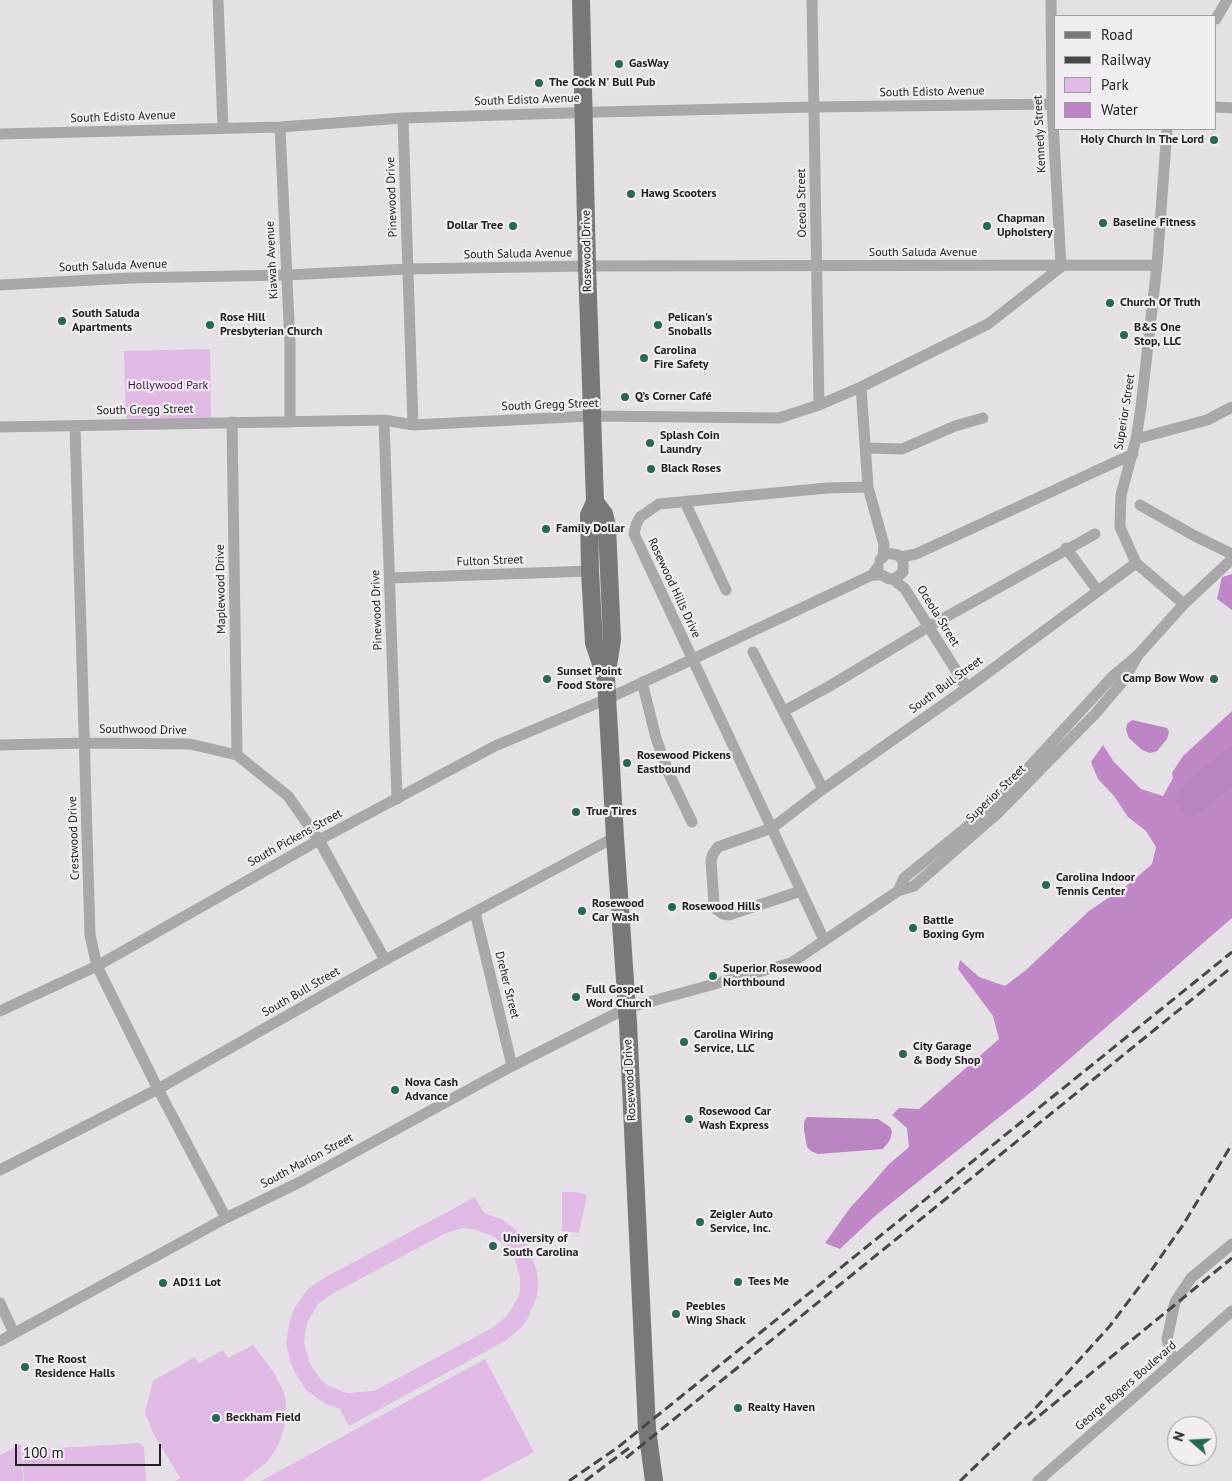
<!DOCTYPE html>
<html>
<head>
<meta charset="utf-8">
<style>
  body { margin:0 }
  #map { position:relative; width:1232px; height:1481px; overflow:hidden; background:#e5e0e6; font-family:"PT Sans",sans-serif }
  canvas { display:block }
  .legend { position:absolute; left:1054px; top:15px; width:162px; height:115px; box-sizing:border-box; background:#f2edf3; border:1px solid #9f9ca0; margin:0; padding:6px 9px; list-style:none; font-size:15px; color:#232224 }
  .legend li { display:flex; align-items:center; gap:10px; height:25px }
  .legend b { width:25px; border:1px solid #9f9ca0 }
  .north { position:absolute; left:1167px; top:1416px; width:50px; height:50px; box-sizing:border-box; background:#f2edf3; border:1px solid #9f9ca0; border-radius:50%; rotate:289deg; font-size:14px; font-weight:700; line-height:20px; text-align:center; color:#232224 }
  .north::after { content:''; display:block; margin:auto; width:18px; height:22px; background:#276756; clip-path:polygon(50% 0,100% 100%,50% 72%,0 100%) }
  .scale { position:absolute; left:15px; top:1444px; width:146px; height:22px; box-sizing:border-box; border:2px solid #232224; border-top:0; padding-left:6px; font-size:15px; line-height:18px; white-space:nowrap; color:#232224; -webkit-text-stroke:4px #f2edf3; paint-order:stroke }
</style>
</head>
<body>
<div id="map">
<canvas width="1232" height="1481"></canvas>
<ul class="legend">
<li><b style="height:6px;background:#7a767a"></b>Road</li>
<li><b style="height:6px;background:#484649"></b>Railway</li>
<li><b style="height:14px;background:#e0bae4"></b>Park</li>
<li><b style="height:14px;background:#ba83c1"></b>Water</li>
</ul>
<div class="north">N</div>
<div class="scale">100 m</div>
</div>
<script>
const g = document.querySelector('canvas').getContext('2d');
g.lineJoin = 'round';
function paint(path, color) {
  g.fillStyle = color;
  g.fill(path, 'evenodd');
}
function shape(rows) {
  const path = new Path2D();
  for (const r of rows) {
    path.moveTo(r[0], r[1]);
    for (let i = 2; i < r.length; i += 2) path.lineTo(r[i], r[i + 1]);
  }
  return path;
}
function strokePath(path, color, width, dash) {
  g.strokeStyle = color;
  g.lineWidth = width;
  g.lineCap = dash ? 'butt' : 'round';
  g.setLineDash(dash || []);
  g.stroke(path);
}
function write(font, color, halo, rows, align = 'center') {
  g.font = font + ' "PT Sans",sans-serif';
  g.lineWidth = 4.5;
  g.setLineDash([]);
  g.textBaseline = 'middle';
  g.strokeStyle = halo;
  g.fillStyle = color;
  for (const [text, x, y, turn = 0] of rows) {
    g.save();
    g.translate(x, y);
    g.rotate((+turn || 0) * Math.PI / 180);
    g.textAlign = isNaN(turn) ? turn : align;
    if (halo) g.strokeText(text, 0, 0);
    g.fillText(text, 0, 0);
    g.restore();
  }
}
paint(shape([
  [210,349,211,422,126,424,124,351],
  [562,1192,576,1192,587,1195,579,1233,562,1231],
  [475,1197,484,1213,503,1220,512,1227,522,1236,529,1247,537,1272,538,1284,537,1296,528,1318,521,1328,505,1341,349,1426,340,1409,326,1404,307,1391,297,1376,291,1364,286,1343,290,1320,294,1309,307,1290,324,1278],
  [462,1228,473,1229,493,1236,510,1249,515,1259,520,1278,520,1290,517,1300,506,1317,492,1328,374,1391,347,1393,329,1386,321,1380,310,1364,304,1343,305,1333,307,1323,318,1304,332,1294,444,1234],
  [253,1345,273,1371,283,1390,286,1401,285,1424,281,1438,275,1451,267,1462,243,1481,175,1481,180,1478,153,1433,145,1412,153,1381,195,1357,199,1363,223,1350,228,1358],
  [485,1359,534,1452,480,1481,261,1481],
  [140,1443,144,1447,146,1481,24,1481,22,1453,25,1450],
  [21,1444,23,1481,0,1481,0,1455]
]), '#e0bae4');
paint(shape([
  [1232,574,1232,610,1217,599,1222,577],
  [1232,711,1232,918,1036,1088,875,1216,840,1249,825,1243,850,1208,871,1185,888,1165,909,1147,907,1128,892,1115,899,1108,919,1109,999,1039,993,1016,958,969,960,960,979,977,1005,986,1026,970,1089,911,1129,884,1152,864,1156,847,1146,831,1128,817,1114,796,1098,779,1091,762,1103,745,1114,762,1141,789,1163,796,1173,778,1172,773,1183,756]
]), '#bf87c6');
paint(shape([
  [1132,720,1167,728,1169,732,1167,739,1157,751,1150,753,1142,750,1129,738,1126,730,1127,724],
  [1232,744,1232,787,1199,813,1193,817,1187,816,1176,803,1180,790,1188,781],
  [807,1117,878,1119,890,1127,892,1132,890,1140,883,1149,818,1154,811,1151,807,1147,804,1130,804,1122]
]), '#ba83c1');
strokePath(shape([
  [218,0,223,128],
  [812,0,819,405],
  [1216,19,1227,0],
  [1216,107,1232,108],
  [403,118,413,425],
  [280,127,290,344,290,422],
  [0,134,280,127,403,118,600,112,813,107,1056,104],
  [0,285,130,278,287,275,408,269,587,266,1157,265],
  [861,387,868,487,884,545,883,556],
  [384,420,397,799],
  [232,422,237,755],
  [75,426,90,935,97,966,158,1089,226,1218],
  [0,427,384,420,413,425,591,416,779,418,819,405,861,387,988,324,1061,267,1052,104,1051,0],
  [1136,439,1207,420,1232,407],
  [866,448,902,449,955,426,983,418],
  [685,502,726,590],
  [1140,505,1193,535,1232,554],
  [1066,548,1098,591],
  [901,557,916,554,1133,454],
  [872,575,882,575,889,579,893,579,897,577,903,572,903,560,898,555,887,553,880,560],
  [390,578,590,571],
  [893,579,905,589,967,688],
  [1184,604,1232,559],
  [753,652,823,789],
  [1138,655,1184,604,1136,563,1120,527,1121,495,1136,439,1141,407,1157,265,1167,129],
  [642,682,656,738,669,774,692,822],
  [784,711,828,687,928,627,1095,534],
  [0,745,84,743,190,744,237,755,288,796,319,840,385,960],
  [801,891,729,915,723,914,717,910,714,904,711,861,713,854,718,847,772,828,823,789,967,688,1136,563],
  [475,912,512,1066],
  [824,940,634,534,636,525,640,517,659,504,827,488,868,487],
  [0,1011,97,966,319,840,495,746,607,699,693,659,872,575,878,567],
  [0,1170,158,1089,385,960,615,837],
  [0,1303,14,1333],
  [0,1341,226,1218,300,1182,512,1066,627,1008,791,963,898,891,914,886,999,812,1096,713,1124,680,1138,655,1113,676,994,805,904,878,898,891],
  [1173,1363,1167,1339,1175,1302,1191,1278,1232,1244],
  [1038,1481,1232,1311]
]), '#a9a7a9', 11);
strokePath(shape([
  [581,0,587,266,595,502,589,515,590,571,594,643,605,676],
  [595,502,604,514,607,526,612,640,606,678,615,837,628,1023,647,1429,654,1481]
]), '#7a767a', 18);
strokePath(shape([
  [1028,1425,1232,1258],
  [626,1458,1232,967],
  [569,1481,617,1448,678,1399,1232,952],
  [585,1481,629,1448],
  [960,1481,1031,1413,1109,1327,1146,1278,1183,1225,1232,1144]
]), '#484649', 3, [10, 5]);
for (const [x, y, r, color] of [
  [619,64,5,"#276756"],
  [539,83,5,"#276756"],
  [1214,140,5,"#276756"],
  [631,194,5,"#276756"],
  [1103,223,5,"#276756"],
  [513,226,5,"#276756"],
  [987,226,5,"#276756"],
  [1110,303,5,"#276756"],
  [62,321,5,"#276756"],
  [210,325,5,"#276756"],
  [658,325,5,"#276756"],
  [1124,335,5,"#276756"],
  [644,358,5,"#276756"],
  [625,397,5,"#276756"],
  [650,443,5,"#276756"],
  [651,469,5,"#276756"],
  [546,529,5,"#276756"],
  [547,679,5,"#276756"],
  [1214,679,5,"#276756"],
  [627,763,5,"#276756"],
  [576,812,5,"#276756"],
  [1046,885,5,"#276756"],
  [672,907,5,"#276756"],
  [582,911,5,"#276756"],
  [913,928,5,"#276756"],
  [713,976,5,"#276756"],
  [576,997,5,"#276756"],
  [684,1042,5,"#276756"],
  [903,1054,5,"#276756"],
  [395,1090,5,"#276756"],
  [689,1119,5,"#276756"],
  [700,1222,5,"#276756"],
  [493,1246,5,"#276756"],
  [738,1282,5,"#276756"],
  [163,1283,5,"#276756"],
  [676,1314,5,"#276756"],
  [25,1367,5,"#276756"],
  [738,1408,5,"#276756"],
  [216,1418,5,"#276756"]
]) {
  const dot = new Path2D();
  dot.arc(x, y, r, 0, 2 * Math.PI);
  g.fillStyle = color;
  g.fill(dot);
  strokePath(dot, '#f2edf3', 2);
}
write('bold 12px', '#232224', '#f2edf3', [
  ["GasWay",629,64],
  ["The Cock N' Bull Pub",549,83],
  ["Holy Church In The Lord",1204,140,"right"],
  ["Hawg Scooters",641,194],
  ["Chapman",997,219],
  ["Upholstery",997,233],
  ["Baseline Fitness",1113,223],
  ["Dollar Tree",503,226,"right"],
  ["Church Of Truth",1120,303],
  ["South Saluda",72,314],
  ["Apartments",72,328],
  ["Rose Hill",220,318],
  ["Presbyterian Church",220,332],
  ["Pelican's",668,318],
  ["Snoballs",668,332],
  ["B&S One",1134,328],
  ["Stop, LLC",1134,342],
  ["Carolina",654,351],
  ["Fire Safety",654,365],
  ["Q’s Corner Café",635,397],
  ["Splash Coin",660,436],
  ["Laundry",660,450],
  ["Black Roses",661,469],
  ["Family Dollar",556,529],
  ["Sunset Point",557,672],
  ["Food Store",557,686],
  ["Camp Bow Wow",1204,679,"right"],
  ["Rosewood Pickens",637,756],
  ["Eastbound",637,770],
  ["True Tires",586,812],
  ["Carolina Indoor",1056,878],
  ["Tennis Center",1056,892],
  ["Rosewood",592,904],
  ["Car Wash",592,918],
  ["Rosewood Hills",682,907],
  ["Battle",923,921],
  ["Boxing Gym",923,935],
  ["Superior Rosewood",723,969],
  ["Northbound",723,983],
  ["Full Gospel",586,990],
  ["Word Church",586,1004],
  ["Carolina Wiring",694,1035],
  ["Service, LLC",694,1049],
  ["City Garage",913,1047],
  ["& Body Shop",913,1061],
  ["Nova Cash",405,1083],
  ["Advance",405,1097],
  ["Rosewood Car",699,1112],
  ["Wash Express",699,1126],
  ["Zeigler Auto",710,1215],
  ["Service, Inc.",710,1229],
  ["University of",503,1239],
  ["South Carolina",503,1253],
  ["Tees Me",748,1282],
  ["AD11 Lot",173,1283],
  ["Peebles",686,1307],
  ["Wing Shack",686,1321],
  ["The Roost",35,1360],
  ["Residence Halls",35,1374],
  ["Realty Haven",748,1408],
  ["Beckham Field",226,1418]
], 'left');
write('12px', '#232224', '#f2edf3', [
  ["South Edisto Avenue",932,92,-1],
  ["South Edisto Avenue",527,100,-2],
  ["South Edisto Avenue",123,117,-2],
  ["Kennedy Street",1040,134,-93],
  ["Pinewood Drive",392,197,-92],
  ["Oceola Street",802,203,-91],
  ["Rosewood Drive",587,251,-91],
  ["South Saluda Avenue",923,253],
  ["South Saluda Avenue",518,254,-1],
  ["Kiawah Avenue",272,260,-93],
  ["South Saluda Avenue",113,266,-2],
  ["South Gregg Street",550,405,-2],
  ["South Gregg Street",145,410,-1],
  ["Superior Street",1125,412,-81],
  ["Fulton Street",490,561,-2],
  ["Rosewood Hills Drive",674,588,65],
  ["Maplewood Drive",221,589,-91],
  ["Pinewood Drive",377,610,-92],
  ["Oceola Street",938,616,58],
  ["South Bull Street",946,685,-36],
  ["Southwood Drive",143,730,1],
  ["Superior Street",996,794,-44],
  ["Crestwood Drive",74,838,-92],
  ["South Pickens Street",295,838,-29],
  ["Dreher Street",507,985,76],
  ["South Bull Street",301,992,-30],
  ["Rosewood Drive",630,1080,-93],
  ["South Marion Street",307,1161,-28],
  ["George Rogers Boulevard",1126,1386,-41]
]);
write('12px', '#420e49', '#f2edf3', [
  ["Hollywood Park",168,386]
]);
</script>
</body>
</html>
